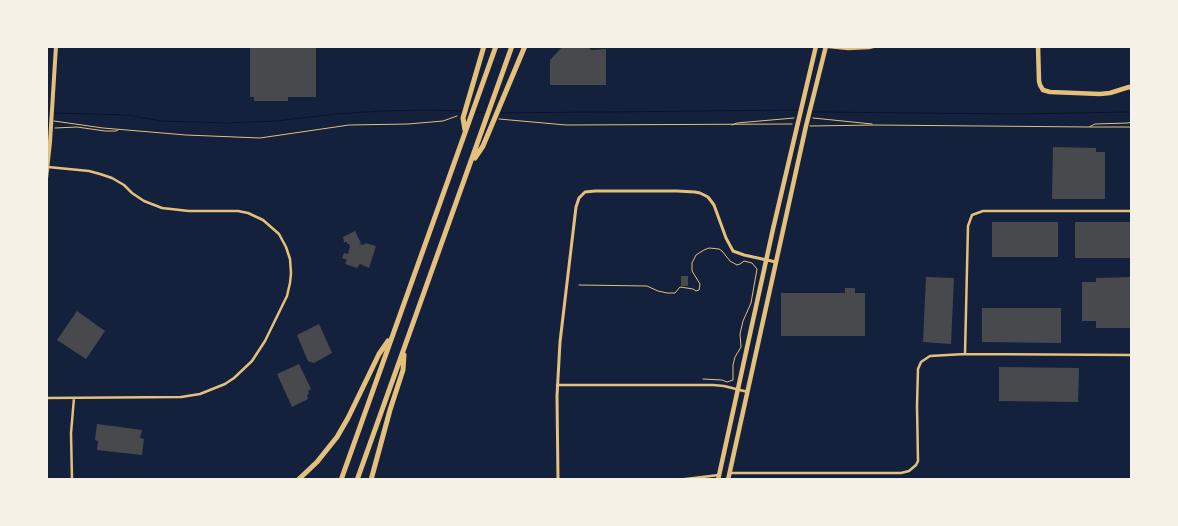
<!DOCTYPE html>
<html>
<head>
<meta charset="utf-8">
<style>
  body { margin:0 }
  #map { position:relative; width:1178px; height:526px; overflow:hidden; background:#14213d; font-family:"Fira Sans",sans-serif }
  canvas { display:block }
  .frame { position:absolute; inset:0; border:48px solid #f6f1e7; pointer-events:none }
</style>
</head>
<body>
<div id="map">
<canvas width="1178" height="526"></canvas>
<div class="frame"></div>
</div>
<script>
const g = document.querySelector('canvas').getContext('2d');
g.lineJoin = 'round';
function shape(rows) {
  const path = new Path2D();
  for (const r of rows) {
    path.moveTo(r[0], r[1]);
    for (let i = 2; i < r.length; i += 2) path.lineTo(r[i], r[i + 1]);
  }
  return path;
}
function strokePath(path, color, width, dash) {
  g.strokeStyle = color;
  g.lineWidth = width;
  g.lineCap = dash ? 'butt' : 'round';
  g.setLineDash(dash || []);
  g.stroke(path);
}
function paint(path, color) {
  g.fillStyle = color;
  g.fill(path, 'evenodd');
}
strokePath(shape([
  [475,112,486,113],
  [813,112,1018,114,1132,112],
  [54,113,128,115,160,121,227,123,276,121,336,114,382,111,428,110,464,111],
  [500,113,799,110]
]), '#0b132b', 1);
paint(shape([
  [250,46,316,46,316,97,288,97,288,101,254,101,254,97,250,97],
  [563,46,587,46,591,50,606,49,606,85,550,85,550,60],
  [1053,147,1096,148,1096,152,1105,152,1105,199,1052,199],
  [992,222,1058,222,1058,257,992,257],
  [1075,222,1132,222,1132,258,1075,258],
  [355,231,361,243,359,244,364,245,365,243,376,246,369,268,360,264,357,268,345,264,347,260,342,258,344,253,348,254,350,246,349,244,347,244,347,242,344,242,343,237],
  [681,276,688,276,688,286,681,286],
  [926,277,954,278,951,344,923,342],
  [1132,277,1132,328,1096,328,1096,321,1082,321,1082,282,1096,282,1096,278],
  [845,288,855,288,855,293,865,293,865,336,781,336,781,293,845,293],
  [982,308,1061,308,1061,343,982,342],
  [77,311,105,331,86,359,57,340],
  [319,324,332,353,314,363,308,361,297,335],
  [299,364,311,389,308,391,309,394,307,395,308,399,292,407,277,374],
  [999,367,1079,368,1078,402,999,401],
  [97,424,142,430,140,438,144,439,142,455,97,450,98,441,95,440]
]), '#48494c');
strokePath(shape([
  [813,118,872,124],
  [499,119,566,125,792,124],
  [54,121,103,128,186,135,260,138,349,125,408,124,443,121,457,116],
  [732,125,737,123,794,118],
  [810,126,875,125,1089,127,1095,124,1128,123,1132,122],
  [1090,127,1132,127],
  [55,128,77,127,105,131,116,131,118,130],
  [579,285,647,286,658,291,667,293,675,293,680,287,693,289,696,291,699,290,700,284,692,271,692,263,696,255,704,250,709,248,719,249,722,251,730,261,737,265,740,264,744,261,752,263,757,269,751,303,743,321,740,334,741,347,735,357,733,365,733,380,727,382,722,380,703,379]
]), '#e5c07b', 1);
strokePath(shape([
  [819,46,848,49,869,48,877,46],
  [965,354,968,226,972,215,983,211,1132,211],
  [557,385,713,385,724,386,748,392],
  [46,398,181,397,200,394,225,384,234,378,252,361,265,341,287,296,290,283,291,273,290,259,286,247,279,234,263,220,248,213,238,211,189,211,162,208,144,201,132,193,124,185,112,178,100,174,89,171,48,167],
  [730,473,901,473,909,471,916,465,918,461,917,406,918,369,921,362,930,356,965,354,1132,355],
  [72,480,71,433,74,398],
  [677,480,719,475]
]), '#e5c07b', 2.5);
strokePath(shape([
  [558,480,557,396,560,342,576,207,579,198,585,192,595,191,677,191,695,192,700,193,708,197,714,205,726,238,733,251,744,255,776,262]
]), '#e5c07b', 3);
strokePath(shape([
  [46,179,50,142,56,46]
]), '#e5c07b', 4);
strokePath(shape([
  [718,480,773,229,816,46],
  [728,480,806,126,826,46]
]), '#e5c07b', 4.5);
strokePath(shape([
  [1038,46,1039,81,1040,85,1043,90,1050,92,1100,94,1110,93,1129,87,1132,88]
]), '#e5c07b', 4.5);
strokePath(shape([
  [465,130,463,118,484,46],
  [475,158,483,146,525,46],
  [298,480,317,462,337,437,348,418,379,354,388,341],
  [341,480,496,46],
  [357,480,512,46],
  [371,480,390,410,403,370,404,355]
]), '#e5c07b', 5);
</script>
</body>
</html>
